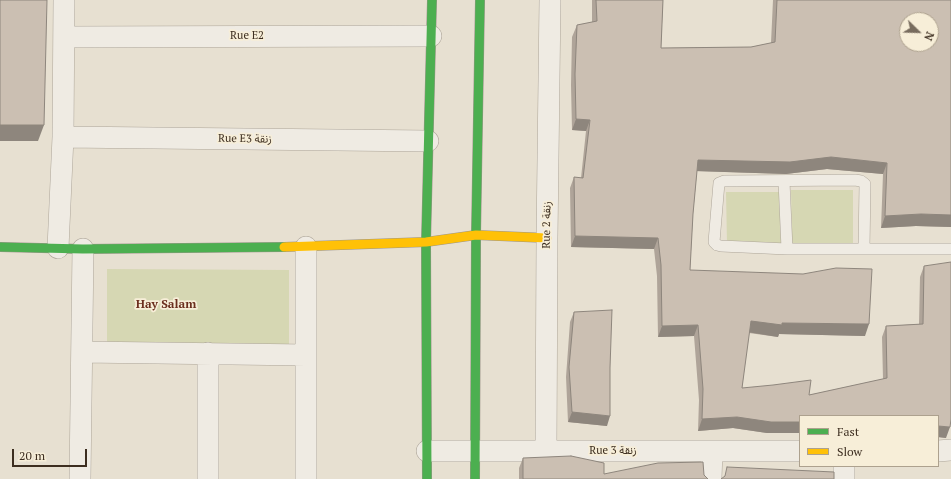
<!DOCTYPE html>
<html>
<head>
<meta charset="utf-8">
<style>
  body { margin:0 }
  #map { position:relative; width:951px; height:479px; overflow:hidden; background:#e7e0d1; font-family:"PT Serif",serif }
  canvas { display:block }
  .legend { position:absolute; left:799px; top:415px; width:140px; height:52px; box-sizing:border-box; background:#f7eed8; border:1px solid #ada18e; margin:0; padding:5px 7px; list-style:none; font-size:12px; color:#3d2e20 }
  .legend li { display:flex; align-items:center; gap:8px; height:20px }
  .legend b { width:20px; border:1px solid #ada18e }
  .north { position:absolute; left:899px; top:12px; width:40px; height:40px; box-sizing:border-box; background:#f7eed8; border:1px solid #ada18e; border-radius:50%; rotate:113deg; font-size:11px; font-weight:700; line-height:16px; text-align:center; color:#3d2e20 }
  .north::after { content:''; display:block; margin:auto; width:14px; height:18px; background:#786c5e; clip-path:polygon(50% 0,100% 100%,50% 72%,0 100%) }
  .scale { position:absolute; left:12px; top:449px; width:75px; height:18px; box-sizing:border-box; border:2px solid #3d2e20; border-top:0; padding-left:5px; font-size:12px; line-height:14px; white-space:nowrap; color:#3d2e20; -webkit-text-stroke:3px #f7eed8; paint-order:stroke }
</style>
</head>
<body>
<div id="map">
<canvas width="951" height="479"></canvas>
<ul class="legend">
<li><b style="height:5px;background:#4caf50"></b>Fast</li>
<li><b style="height:5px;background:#ffc107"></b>Slow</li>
</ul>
<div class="north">N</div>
<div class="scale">20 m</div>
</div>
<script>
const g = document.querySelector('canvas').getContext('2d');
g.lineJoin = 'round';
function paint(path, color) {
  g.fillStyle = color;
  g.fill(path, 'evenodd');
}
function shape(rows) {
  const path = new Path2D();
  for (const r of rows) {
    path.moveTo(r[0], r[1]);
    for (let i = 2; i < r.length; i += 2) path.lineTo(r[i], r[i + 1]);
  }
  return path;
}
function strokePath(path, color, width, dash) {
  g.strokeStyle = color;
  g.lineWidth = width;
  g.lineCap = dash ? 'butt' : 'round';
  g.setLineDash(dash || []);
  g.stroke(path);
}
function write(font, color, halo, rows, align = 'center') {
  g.font = font + ' "PT Serif","Noto Sans Arabic",serif';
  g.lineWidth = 3.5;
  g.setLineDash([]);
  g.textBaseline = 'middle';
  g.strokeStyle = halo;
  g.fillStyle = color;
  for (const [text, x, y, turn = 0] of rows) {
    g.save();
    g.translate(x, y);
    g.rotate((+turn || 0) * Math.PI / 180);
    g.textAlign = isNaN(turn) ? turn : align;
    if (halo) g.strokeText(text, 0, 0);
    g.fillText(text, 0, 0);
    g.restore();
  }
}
paint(shape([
  [791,190,853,190,853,243,792,243],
  [726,192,780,192,781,244,727,244],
  [107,269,289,270,289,346,107,346]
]), '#d6d7b3');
const lane = shape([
  [784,181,787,249],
  [864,249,865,184,861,181,855,180,724,181,719,183,714,242,717,245,721,246,787,249,951,249]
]);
const street = shape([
  [64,37,431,36],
  [63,137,428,141],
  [58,248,63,137,64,0],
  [82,352,306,355],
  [208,353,208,479],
  [427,451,800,451],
  [546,451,547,238,550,0],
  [938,451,951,450],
  [80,479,83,249],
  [306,479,306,247],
  [711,479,712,451],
  [844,479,844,466]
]);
const fast = shape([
  [0,247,83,249,284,247],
  [427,479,426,242,432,0],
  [475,479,476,235,480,0]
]);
const slow = shape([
  [284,247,426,242,476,235,547,238]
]);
strokePath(lane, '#ada599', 12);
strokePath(street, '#ada599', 22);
strokePath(fast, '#9c958a', 10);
strokePath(slow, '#9c958a', 10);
strokePath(lane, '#efebe3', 11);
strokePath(street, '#efebe3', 21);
strokePath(fast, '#4caf50', 9);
strokePath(slow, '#ffc107', 9);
paint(shape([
  [592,0,663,0,661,48,751,47,771,43,773,0,951,0,951,227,916,226,881,228,883,174,827,169,786,174,697,171,693,214,690,270,865,336,779,334,778,337,749,333,742,388,809,395,883,379,882,337,886,326,919,324,920,277,924,266,946,438,938,437,938,416,800,416,800,433,767,433,733,428,698,431,699,400,694,336,658,337,657,276,654,249,571,247,570,188,574,177,581,178,586,131,572,130,571,85,572,37,577,25,592,22],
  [574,312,607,426,568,422,566,377,570,322],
  [523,458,604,474,704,475,708,479,519,479,519,468]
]), '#afa499');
paint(shape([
  [576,119,590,120,586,131,572,130],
  [0,125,44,125,38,141,0,141],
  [831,157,887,163,883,174,827,169,786,174,694,171,698,160],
  [921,214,951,215,951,227,916,226,881,228,885,216],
  [575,236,658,238,654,249,571,247],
  [751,321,782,323,869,324,865,336,779,334,778,337,747,332],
  [698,325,694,336,658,337,662,326],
  [572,412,610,416,607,426,568,422],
  [737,417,800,422,800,433,767,433,733,428,698,431,702,419],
  [938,426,950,427,946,438,938,437]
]), '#8e867d');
const building = shape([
  [0,0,47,0,44,125,0,125,0,0],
  [596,0,663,0,661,48,751,47,775,42,777,0,951,0,951,215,921,214,885,216,887,163,831,157,790,162,698,160,693,214,690,270,803,274,836,268,872,269,869,324,782,323,782,325,751,321,742,388,773,385,811,380,809,395,887,378,886,326,923,324,924,266,951,262,951,419,950,427,938,426,938,416,800,416,800,422,771,422,737,417,702,419,703,389,698,325,662,326,661,265,658,238,575,236,574,177,583,178,590,120,576,119,575,74,577,25,597,21,596,0],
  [907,20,931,20,931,44,907,44,907,20],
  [612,310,610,368,610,416,572,412,569,367,574,312,612,310],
  [571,456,604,463,604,474,658,463,703,462,704,475,708,479,523,479,523,458,571,456],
  [727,467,834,472,834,479,721,479,725,476,727,467]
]);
paint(building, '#cbbfb2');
strokePath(building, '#8e867d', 1);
write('11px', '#3d2e20', '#f7eed8', [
  ["Rue E2",247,36],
  ["Rue E3 زنقة",245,139,1],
  ["Rue 2 زنقة",547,225,-89],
  ["Rue 3 زنقة",613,451]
]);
write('bold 12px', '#6b2e1e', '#f7eed8', [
  ["Hay Salam",166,305]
]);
</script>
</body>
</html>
